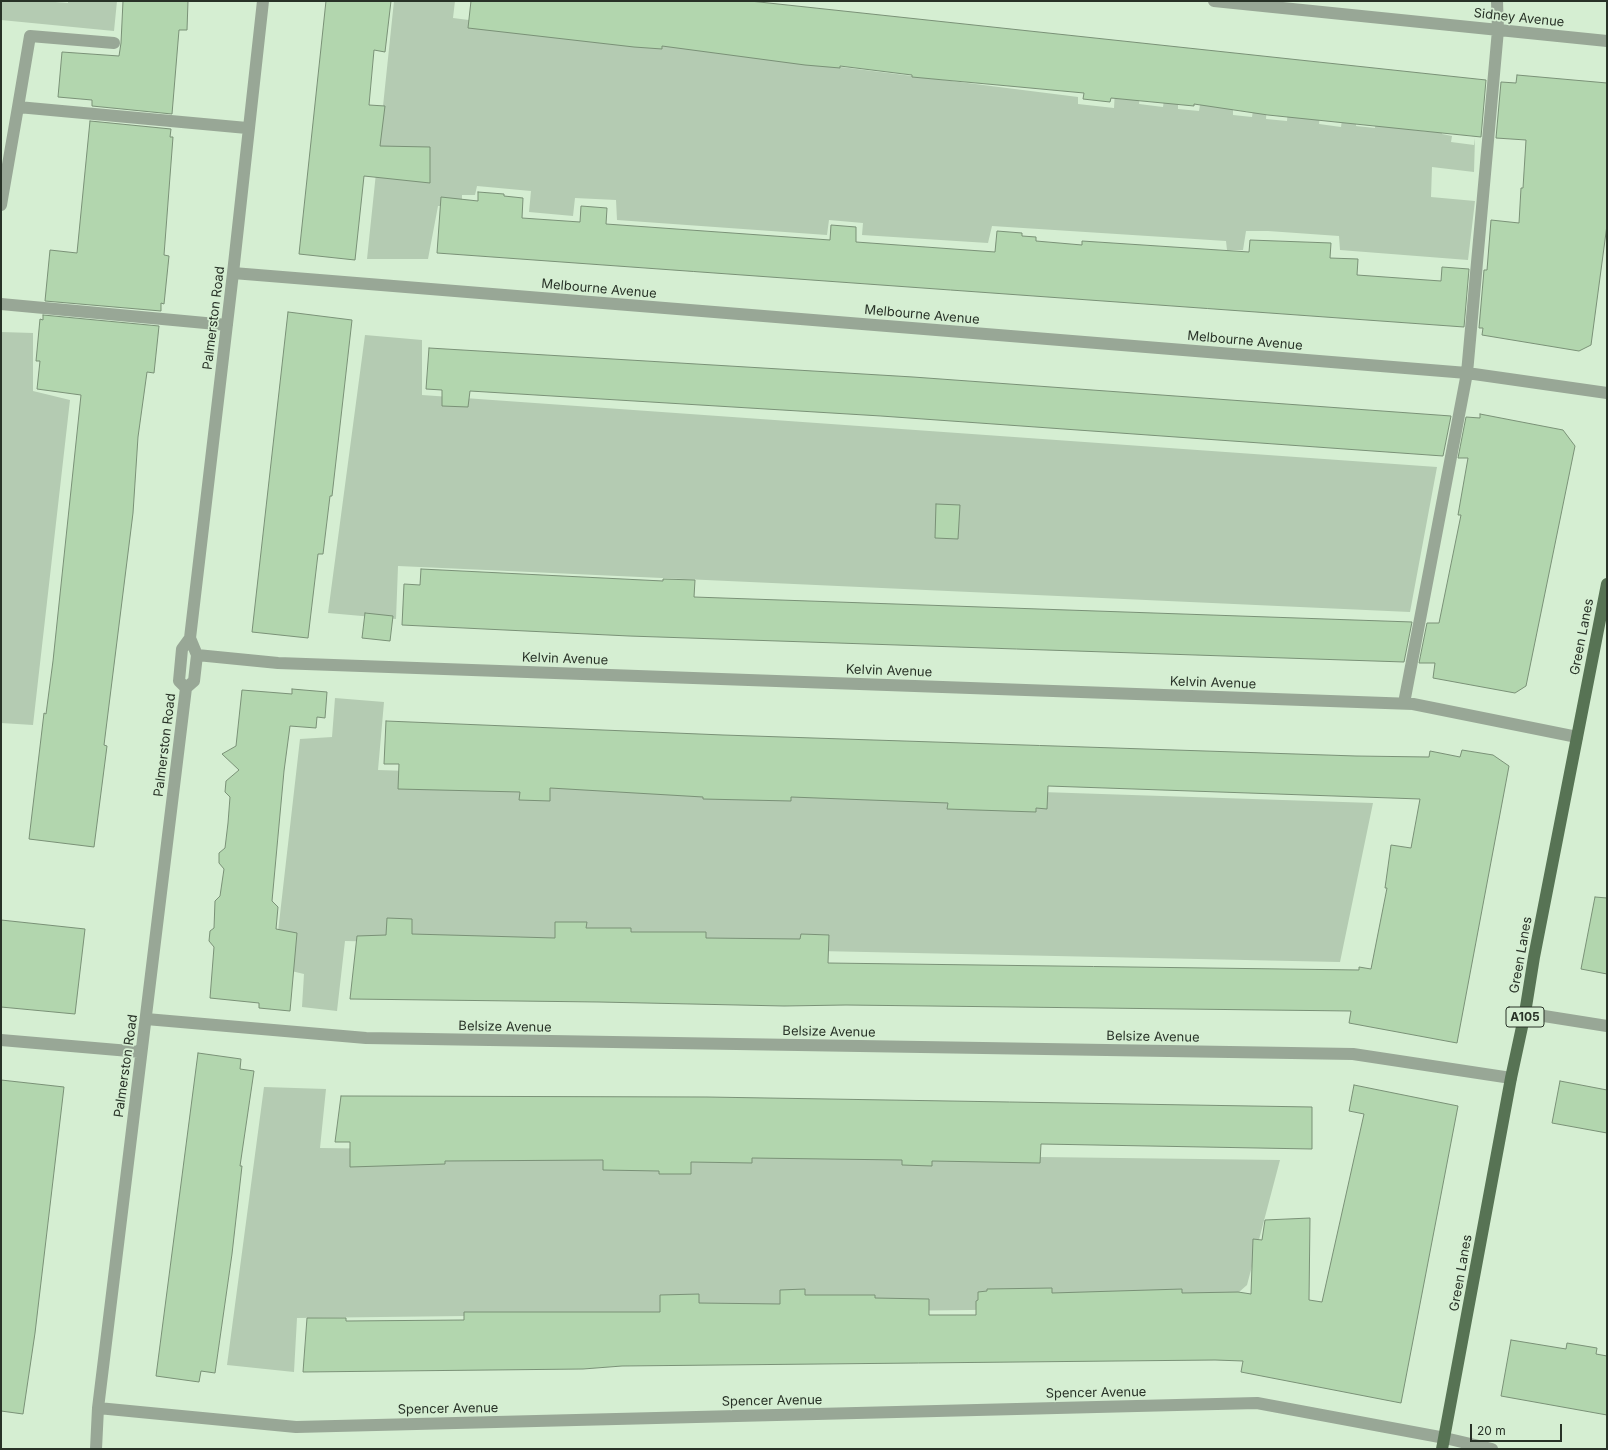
<!DOCTYPE html>
<html>
<head>
<meta charset="utf-8">
<style>
  body { margin:0 }
  #map { position:relative; width:1608px; height:1450px; overflow:hidden; background:#d5eed2; font-family:Inter,sans-serif }
  canvas { display:block }
  .frame { position:absolute; inset:0; border:2px solid #283227; pointer-events:none }
  .scale { position:absolute; left:1470px; top:1424px; width:92px; height:18px; box-sizing:border-box; border:2px solid #283227; border-top:0; padding-left:5px; font-size:12px; line-height:14px; white-space:nowrap; color:#283227; -webkit-text-stroke:3px #d5eed2; paint-order:stroke }
</style>
</head>
<body>
<div id="map">
<canvas width="1608" height="1450"></canvas>
<div class="frame"></div>
<div class="scale">20 m</div>
</div>
<script>
const g = document.querySelector('canvas').getContext('2d');
g.lineJoin = 'round';
function paint(path, color) {
  g.fillStyle = color;
  g.fill(path, 'evenodd');
}
function shape(rows) {
  const path = new Path2D();
  for (const r of rows) {
    path.moveTo(r[0], r[1]);
    for (let i = 2; i < r.length; i += 2) path.lineTo(r[i], r[i + 1]);
  }
  return path;
}
function strokePath(path, color, width, dash) {
  g.strokeStyle = color;
  g.lineWidth = width;
  g.lineCap = dash ? 'butt' : 'round';
  g.setLineDash(dash || []);
  g.stroke(path);
}
function write(font, color, halo, rows, align = 'center') {
  g.font = font + ' Inter,sans-serif';
  g.lineWidth = 3.5;
  g.setLineDash([]);
  g.textBaseline = 'middle';
  g.strokeStyle = halo;
  g.fillStyle = color;
  for (const [text, x, y, turn = 0] of rows) {
    g.save();
    g.translate(x, y);
    g.rotate((+turn || 0) * Math.PI / 180);
    g.textAlign = isNaN(turn) ? turn : align;
    if (halo) g.strokeText(text, 0, 0);
    g.fillText(text, 0, 0);
    g.restore();
  }
}
paint(shape([
  [1,1,43,1,68,3,68,1,117,1,114,31,1,20],
  [394,1,455,1,453,18,1078,97,1078,104,1114,108,1115,90,1140,92,1139,104,1163,107,1165,93,1178,94,1178,109,1199,111,1201,98,1233,101,1233,115,1252,117,1254,103,1267,105,1266,119,1287,121,1288,108,1320,112,1319,124,1341,127,1343,112,1357,113,1356,126,1375,128,1376,114,1415,119,1414,130,1430,132,1431,121,1443,122,1442,134,1452,136,1451,142,1474,145,1475,138,1474,172,1432,167,1431,197,1475,201,1468,260,1340,250,1339,236,1268,231,1246,231,1243,250,1227,250,1226,241,992,226,988,243,862,235,863,223,829,220,827,235,617,220,616,200,575,198,573,216,529,212,531,191,477,186,475,195,462,195,462,206,438,206,428,259,367,259],
  [1,332,33,333,33,391,70,400,33,725,1,723],
  [365,335,422,340,422,395,1437,467,1410,612,398,566,396,619,328,613],
  [335,698,384,702,378,770,1373,803,1340,962,345,941,337,1011,302,1007,304,974,274,967,300,739,332,737],
  [264,1087,326,1089,320,1148,1280,1160,1247,1285,1222,1307,297,1318,294,1372,227,1365]
]), '#b4cbb2');
const building = shape([
  [123,1,188,1,187,30,179,30,172,114,92,106,92,100,58,97,62,52,119,56,121,43,123,1],
  [326,1,391,1,385,52,374,50,369,105,385,106,380,146,430,147,430,183,364,176,355,260,299,254,326,1],
  [471,1,750,1,1486,80,1481,137,1268,115,1194,104,1194,106,1111,98,1110,102,1083,99,1084,93,912,77,912,75,840,66,840,68,805,65,662,46,662,49,634,47,468,28,471,1],
  [1517,75,1607,83,1607,225,1591,345,1579,351,1482,335,1483,328,1479,328,1484,270,1487,270,1491,220,1519,223,1521,188,1523,188,1526,140,1496,138,1501,82,1516,83,1517,75],
  [90,121,171,129,170,137,173,137,164,255,169,256,164,304,161,303,161,311,45,301,50,250,77,253,90,121],
  [478,192,504,194,504,196,523,198,522,218,580,222,581,206,607,208,606,224,830,240,831,225,856,227,856,242,995,252,997,231,1022,233,1022,236,1036,237,1036,241,1082,245,1082,241,1249,252,1250,240,1331,243,1330,258,1358,259,1357,275,1441,281,1442,267,1469,269,1464,327,437,253,441,197,478,201,478,192],
  [288,312,352,320,332,496,330,496,323,554,318,554,308,638,252,632,288,312],
  [43,315,159,326,154,373,147,372,138,437,133,513,104,745,107,746,94,847,29,839,44,713,46,714,53,661,81,395,37,389,40,361,36,361,40,319,43,320,43,315],
  [429,348,913,377,1451,416,1443,456,881,416,470,391,468,407,442,406,442,390,426,389,429,348],
  [1480,414,1563,430,1575,446,1526,686,1515,693,1433,678,1435,663,1419,663,1427,623,1439,623,1461,515,1458,515,1468,458,1458,458,1466,417,1480,418,1480,414],
  [936,504,960,505,958,539,935,538,936,504],
  [421,569,663,581,663,579,695,580,694,597,1412,622,1404,662,629,636,402,625,404,584,420,585,421,569],
  [365,613,393,616,390,641,362,638,365,613],
  [292,689,327,692,325,718,317,717,316,728,290,726,284,771,272,901,278,907,276,929,297,933,290,1011,259,1008,259,1003,210,998,214,947,209,941,210,931,214,928,215,901,220,896,224,869,219,863,219,853,225,848,228,823,230,797,225,792,226,781,239,770,222,754,236,746,242,690,292,694,292,689],
  [386,721,723,735,1356,756,1429,757,1430,751,1460,757,1462,750,1493,755,1509,766,1457,1043,1349,1023,1351,1011,846,1005,784,1006,599,1002,350,999,357,936,386,935,387,918,412,919,412,934,555,938,555,922,587,922,586,928,631,928,631,932,706,932,706,938,800,939,801,934,829,935,828,963,1359,970,1359,967,1371,969,1387,888,1385,888,1391,845,1411,848,1420,799,1048,786,1047,809,1036,808,1036,812,947,809,948,803,791,797,791,801,703,799,703,797,550,788,550,801,519,800,520,792,398,789,399,764,384,764,386,721],
  [1595,897,1607,898,1607,974,1581,969,1595,897],
  [1,920,85,929,75,1014,1,1007,1,920],
  [198,1053,241,1059,240,1069,254,1071,240,1166,242,1166,232,1254,215,1373,201,1371,199,1382,156,1376,198,1053],
  [1,1080,64,1087,35,1333,23,1414,1,1411,1,1080],
  [1560,1081,1607,1090,1607,1133,1552,1123,1560,1081],
  [1354,1085,1458,1106,1401,1403,1241,1372,1243,1361,1215,1360,622,1366,583,1369,303,1372,307,1318,346,1318,346,1321,464,1320,464,1312,660,1312,660,1295,699,1294,699,1303,780,1304,780,1290,805,1289,805,1295,875,1295,875,1298,929,1299,929,1315,976,1315,976,1301,978,1300,978,1292,987,1291,987,1289,1052,1288,1052,1293,1182,1289,1182,1293,1238,1292,1251,1294,1253,1239,1262,1240,1265,1220,1310,1218,1309,1300,1322,1302,1364,1114,1349,1111,1354,1085],
  [341,1096,707,1097,1312,1107,1312,1149,1041,1144,1040,1163,932,1161,932,1166,902,1165,902,1160,752,1158,752,1163,691,1162,691,1174,659,1174,659,1171,603,1170,603,1160,445,1161,445,1164,350,1167,350,1142,335,1142,341,1096],
  [1511,1340,1566,1349,1567,1343,1597,1348,1596,1354,1607,1356,1607,1415,1501,1396,1511,1340]
]);
paint(building, '#b2d6ae');
strokePath(building, '#7a9177', 1);
strokePath(shape([
  [1214,1,1607,41],
  [18,107,30,36,114,43],
  [1,205,18,107,247,128],
  [233,273,1467,373,1607,393],
  [1,304,227,325],
  [197,655,278,663,1413,704,1577,737],
  [186,688,179,681,182,649,190,638,233,273,263,1],
  [1404,703,1467,373,1498,30,1497,1],
  [1525,1013,1607,1026],
  [146,1019,366,1038,1353,1054,1511,1078],
  [1,1040,141,1052],
  [98,1408,296,1427,1257,1403,1445,1438,1492,1449],
  [96,1449,98,1408,186,688,194,681,197,655,190,638]
]), '#98a796', 12);
strokePath(shape([
  [1442,1449,1511,1078,1525,1013,1534,957,1607,584]
]), '#577354', 12);
for (const [x, y, w] of [
  [1525,1017,38]
]) {
  const box = new Path2D();
  box.roundRect(x - w / 2, y - 10, w, 20, 3);
  g.fillStyle = '#d5eed2';
  g.fill(box);
  strokePath(box, '#283227', 1);
}
write('bold 12px', '#283227', null, [
  ["A105",1525,1017]
]);
write('13px', '#283227', '#d5eed2', [
  ["Sidney Avenue",1519,18,6],
  ["Melbourne Avenue",599,289,5],
  ["Melbourne Avenue",922,315,5],
  ["Palmerston Road",214,318,-83],
  ["Melbourne Avenue",1245,341,5],
  ["Green Lanes",1582,637,-79],
  ["Kelvin Avenue",565,659,2],
  ["Kelvin Avenue",889,671,2],
  ["Kelvin Avenue",1213,683,2],
  ["Palmerston Road",165,745,-83],
  ["Green Lanes",1521,955,-80],
  ["Belsize Avenue",505,1027,1],
  ["Belsize Avenue",829,1032,1],
  ["Belsize Avenue",1153,1037,1],
  ["Palmerston Road",126,1066,-82],
  ["Green Lanes",1461,1273,-80],
  ["Spencer Avenue",1096,1393,-1],
  ["Spencer Avenue",772,1401,-1],
  ["Spencer Avenue",448,1409,-1]
]);
</script>
</body>
</html>
